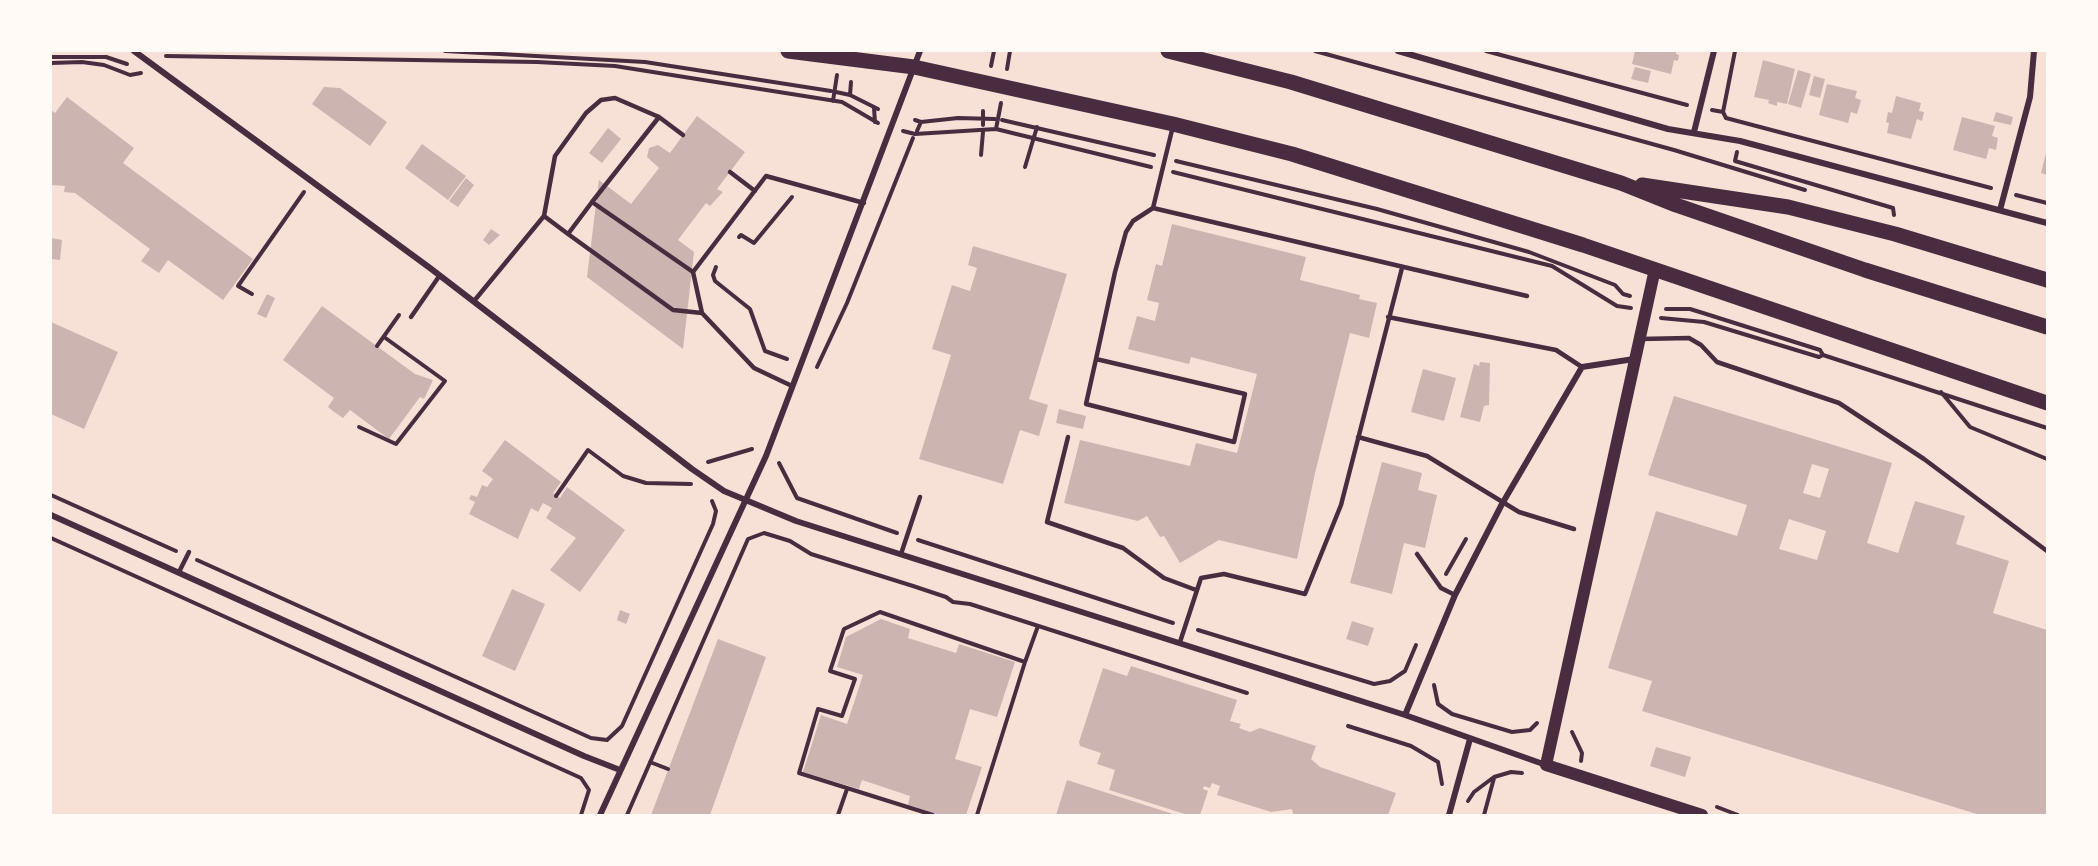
<!DOCTYPE html>
<html>
<head>
<meta charset="utf-8">
<style>
  body { margin:0 }
  #map { position:relative; width:2098px; height:866px; overflow:hidden; background:#f7e1d7; font-family:"Public Sans",sans-serif }
  canvas { display:block }
  .frame { position:absolute; inset:0; border:52px solid #fffaf5; pointer-events:none }
</style>
</head>
<body>
<div id="map">
<canvas width="2098" height="866"></canvas>
<div class="frame"></div>
</div>
<script>
const g = document.querySelector('canvas').getContext('2d');
g.lineJoin = 'round';
function paint(path, color) {
  g.fillStyle = color;
  g.fill(path, 'evenodd');
}
function shape(rows) {
  const path = new Path2D();
  for (const r of rows) {
    path.moveTo(r[0], r[1]);
    for (let i = 2; i < r.length; i += 2) path.lineTo(r[i], r[i + 1]);
  }
  return path;
}
function strokePath(path, color, width, dash) {
  g.strokeStyle = color;
  g.lineWidth = width;
  g.lineCap = dash ? 'butt' : 'round';
  g.setLineDash(dash || []);
  g.stroke(path);
}
paint(shape([
  [1635,51,1676,51,1676,54,1679,55,1678,61,1674,60,1671,74,1632,64],
  [1763,60,1795,69,1787,104,1777,102,1777,106,1768,103,1769,100,1754,97],
  [1635,67,1651,71,1648,83,1631,79],
  [1798,70,1811,74,1801,108,1788,104],
  [1814,76,1825,79,1820,98,1809,95],
  [1827,84,1857,91,1855,98,1861,100,1857,114,1851,112,1848,123,1819,115],
  [324,87,340,88,387,122,370,146,312,104],
  [1896,96,1921,103,1919,111,1924,112,1922,121,1917,119,1911,139,1887,133,1889,123,1886,122,1888,112,1892,113],
  [67,97,134,148,123,163,253,259,223,300,168,260,159,273,141,261,150,249,75,193,64,192,65,186,51,185,51,110,55,113],
  [1996,112,2013,117,2011,125,1993,121],
  [697,116,745,152,717,189,723,192,710,206,706,203,678,240,694,252,683,349,587,277,599,180,631,204,659,168,647,157,649,148,658,145,670,153],
  [1962,117,1995,126,1992,136,1998,138,1996,150,1989,148,1986,159,1953,150],
  [608,128,621,139,602,163,589,153],
  [422,144,466,176,448,200,405,168],
  [2046,153,2047,153,2047,175,2041,173],
  [466,178,474,185,458,207,449,201],
  [1172,224,1306,257,1300,280,1360,295,1359,299,1377,303,1369,338,1350,333,1315,473,1297,559,1219,540,1180,563,1164,536,1160,537,1147,516,1138,521,1064,503,1080,440,1190,466,1196,443,1237,453,1257,374,1191,357,1189,364,1128,349,1137,316,1155,321,1159,303,1147,300,1156,264,1162,266],
  [491,229,500,235,489,245,483,240],
  [51,238,62,240,60,260,51,259],
  [973,246,1067,274,1029,399,1048,405,1039,436,1020,430,1003,484,919,459,951,355,932,349,952,285,970,291,977,268,968,265],
  [267,294,275,298,266,318,257,314],
  [322,306,415,374,433,380,424,399,420,397,389,439,350,410,343,418,333,411,328,407,334,398,283,360],
  [51,322,118,352,84,429,51,414],
  [1480,362,1490,363,1489,405,1484,406,1480,422,1460,417,1474,364,1479,366],
  [1423,369,1456,378,1444,421,1411,412],
  [1674,396,1892,463,1867,543,1898,553,1915,501,1965,516,1956,544,2009,561,1993,613,2047,630,2047,815,1980,815,1642,711,1652,681,1608,668,1656,511,1737,536,1747,505,1648,475],
  [1812,464,1829,469,1820,498,1803,493],
  [1789,519,1826,531,1817,560,1779,549],
  [1059,409,1086,416,1083,429,1056,423],
  [505,440,561,482,553,493,560,498,567,487,625,530,580,592,550,570,576,538,546,518,552,508,543,503,538,512,531,508,518,539,469,514,475,502,469,499,471,495,477,497,482,485,487,487,493,479,482,471],
  [1382,462,1422,473,1418,490,1437,495,1425,548,1404,543,1392,594,1350,583],
  [512,589,545,604,515,671,482,656],
  [620,610,630,614,626,624,617,620],
  [881,619,910,629,908,638,956,653,959,644,1015,662,997,717,970,709,955,759,982,767,966,815,940,815,908,805,910,796,862,780,859,789,803,772,821,715,847,724,863,675,837,667,846,637],
  [1352,621,1374,628,1368,646,1346,639],
  [718,639,766,657,710,815,651,815],
  [1131,666,1237,700,1230,721,1241,724,1239,728,1250,732,1260,728,1316,746,1311,759,1320,767,1396,793,1388,815,1297,815,1293,814,1292,809,1271,812,1217,795,1220,786,1212,783,1210,788,1204,786,1203,789,1208,791,1200,815,1188,815,1109,790,1115,770,1097,764,1101,753,1080,746,1079,742,1103,668,1127,676],
  [1656,747,1691,757,1685,777,1650,766],
  [1067,780,1176,815,1056,815]
]), '#ccb4b1');
strokePath(shape([
  [445,51,645,62,831,91],
  [1315,51,1674,150,1805,190],
  [1486,51,1687,105],
  [166,56,537,62,615,66,842,102,878,123],
  [51,57,106,57,127,64],
  [51,63,82,62,104,65,130,75,141,73],
  [991,66,994,51],
  [1007,69,1010,51],
  [836,92,850,95,878,109],
  [850,95,851,82],
  [833,101,837,75],
  [874,108,875,122],
  [1712,110,1723,112,1726,118,1991,188],
  [1723,112,1735,51],
  [915,120,921,122,958,118,995,119],
  [1002,120,1154,155],
  [983,125,983,111],
  [996,129,1001,103],
  [903,131,915,134,996,129,1151,167],
  [917,131,921,122],
  [1737,152,1735,161,1893,208,1894,215],
  [981,155,983,132],
  [1176,161,1377,209,1529,252,1615,285,1623,294,1630,296],
  [1025,167,1037,127],
  [1173,172,1552,266,1617,306,1631,308],
  [2016,195,2047,203],
  [739,237,741,235,754,243,792,197],
  [716,267,713,275,715,281,750,309,765,351,787,359],
  [252,294,238,286,304,192],
  [1666,309,1690,309,1703,313,1820,350,1823,355],
  [1661,318,1704,322,1819,357,1823,355,2047,428],
  [377,346,399,315],
  [817,367,847,303,913,138],
  [1941,392,1970,427,2047,459],
  [359,427,396,444,445,381,384,337],
  [708,462,752,449],
  [779,463,797,498,897,533],
  [51,495,176,551],
  [556,496,588,450,623,476,646,483,691,484],
  [51,538,581,778,589,790,581,815],
  [918,540,1173,623],
  [197,560,591,738,607,740,622,726,713,524,716,511,712,501],
  [1446,574,1466,539],
  [1198,630,1374,684,1390,681,1405,671,1416,645],
  [1025,662,1038,626],
  [1434,685,1438,704,1452,714,1512,732,1530,730,1537,723],
  [1348,726,1411,746,1438,762,1442,784],
  [1572,732,1582,753,1581,761],
  [650,762,668,769],
  [1468,801,1474,792,1494,777,1511,772,1522,773],
  [1717,807,1738,815],
  [627,815,748,539,764,533,790,541,811,554,913,586,946,597,953,602,970,604,1247,693],
  [838,815,847,789],
  [933,815,799,773,818,709,842,716,855,679,830,671,844,629,880,612,1025,662,977,815],
  [1484,815,1494,778]
]), '#4a2c40', 4);
strokePath(shape([
  [659,117,683,135],
  [730,172,755,191],
  [1153,208,1527,296],
  [544,216,568,234,592,202,693,272,702,313,754,368,792,386],
  [568,234,673,310,702,313],
  [693,272,766,176,864,203],
  [474,301,544,216,555,156,586,113,601,100,615,98,659,117,592,202],
  [411,317,440,275],
  [1388,317,1556,350,1582,367],
  [1640,339,1689,338,1701,345,1717,362,1839,403,1924,459,2047,551],
  [1096,359,1245,394,1234,442,1086,404,1096,359,1115,272,1126,232,1133,221,1153,208,1173,126],
  [1068,437,1047,522,1123,548,1164,578,1196,590],
  [1358,437,1427,456,1519,512,1574,529],
  [901,554,920,497],
  [1417,554,1441,588,1455,595],
  [179,572,189,552],
  [1180,642,1201,578,1224,574,1305,594,1341,505,1402,268]
]), '#4a2c40', 4.5);
strokePath(shape([
  [134,51,430,268,692,469,724,491,796,521,1405,715,1546,765],
  [1398,51,1668,129,1740,141,2047,223],
  [1694,132,1714,51],
  [2000,210,2030,97,2034,51],
  [51,515,584,756,620,770],
  [1405,715,1455,595,1502,504,1582,367,1634,359],
  [600,815,766,456,920,51],
  [1449,815,1470,739]
]), '#4a2c40', 6);
strokePath(shape([
  [1655,269,1546,765,1702,815]
]), '#4a2c40', 12);
strokePath(shape([
  [788,51,914,67,1173,124,1292,154,1583,245,2047,403],
  [1168,51,1291,82,1621,183,1676,205,1865,270,2047,327],
  [1642,185,1788,207,1895,234,2047,280]
]), '#4a2c40', 15);
</script>
</body>
</html>
